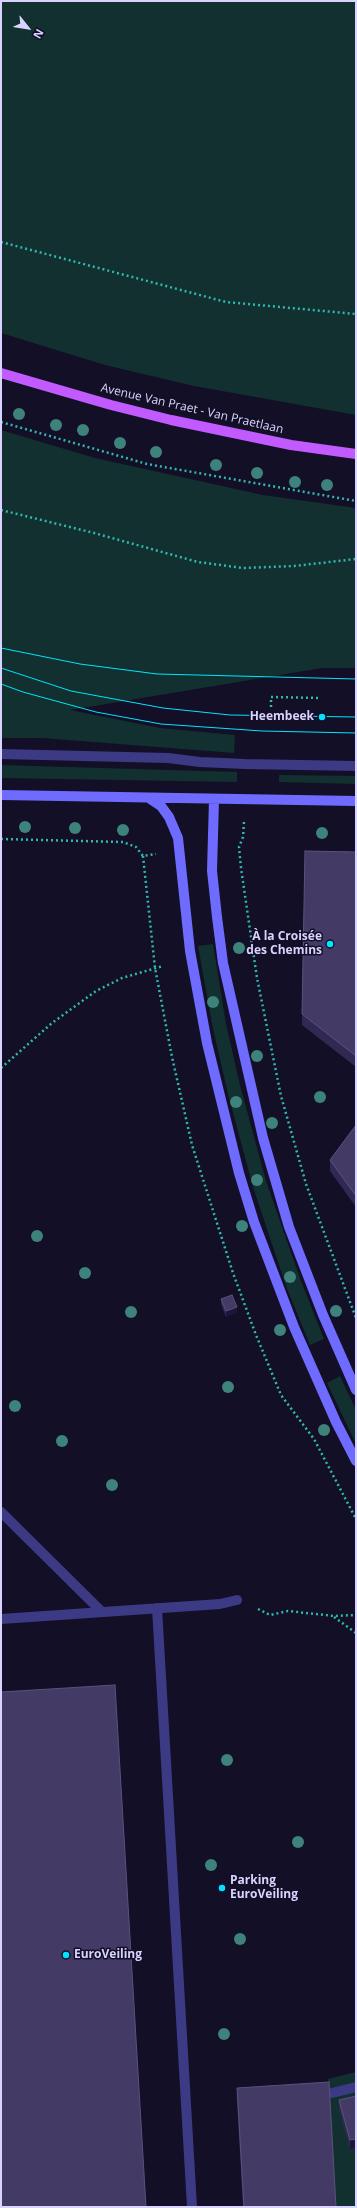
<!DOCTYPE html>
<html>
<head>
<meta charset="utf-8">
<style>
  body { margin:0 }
  #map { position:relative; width:357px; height:2208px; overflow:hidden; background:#130f26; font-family:"Open Sans",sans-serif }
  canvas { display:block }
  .frame { position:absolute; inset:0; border:2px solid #d9d4ff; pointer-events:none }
  .north { position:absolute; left:8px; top:8px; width:40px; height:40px; -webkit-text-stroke:3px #130f26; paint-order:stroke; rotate:120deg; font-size:11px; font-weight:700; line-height:16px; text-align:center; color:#d9d4ff }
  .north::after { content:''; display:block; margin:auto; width:14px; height:18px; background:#d9d4ff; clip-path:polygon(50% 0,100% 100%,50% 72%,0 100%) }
</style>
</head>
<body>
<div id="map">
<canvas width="357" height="2208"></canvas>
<div class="frame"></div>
<div class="north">N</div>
</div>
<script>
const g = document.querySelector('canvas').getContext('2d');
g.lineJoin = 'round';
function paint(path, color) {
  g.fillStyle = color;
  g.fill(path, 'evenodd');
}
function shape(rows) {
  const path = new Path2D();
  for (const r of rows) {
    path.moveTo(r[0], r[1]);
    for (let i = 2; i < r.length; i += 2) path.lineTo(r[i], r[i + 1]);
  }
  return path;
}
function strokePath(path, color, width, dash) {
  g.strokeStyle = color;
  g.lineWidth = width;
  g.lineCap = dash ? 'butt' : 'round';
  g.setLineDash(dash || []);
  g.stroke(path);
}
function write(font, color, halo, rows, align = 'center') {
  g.font = font + ' "Open Sans",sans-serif';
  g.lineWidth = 3;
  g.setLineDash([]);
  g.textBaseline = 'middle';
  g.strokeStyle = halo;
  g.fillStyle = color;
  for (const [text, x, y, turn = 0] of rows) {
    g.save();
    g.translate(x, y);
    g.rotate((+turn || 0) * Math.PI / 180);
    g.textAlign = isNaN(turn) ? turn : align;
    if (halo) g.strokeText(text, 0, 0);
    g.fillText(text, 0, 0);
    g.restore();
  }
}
paint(shape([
  [1,1,356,1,356,415,194,386,105,365,1,333],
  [1,430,95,458,263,495,356,508,356,668,322,668,70,710,160,728,235,735,234,753,42,738,1,738],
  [1,765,237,772,237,782,1,778],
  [279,775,356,776,356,784,279,782],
  [213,944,226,1024,240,1085,266,1181,301,1281,324,1339,310,1345,287,1289,253,1187,228,1094,213,1029,198,946],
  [340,1376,356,1410,356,1444,327,1383],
  [356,2072,356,2207,335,2207,328,2079]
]), '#12302f');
strokePath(shape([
  [1,242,226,302,356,314],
  [1,422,147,464,356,501],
  [1,510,94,533,198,562,243,568,294,566,356,559],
  [271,707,271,697,321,698],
  [244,822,243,837,239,847,241,868,257,978,281,1096,306,1184,356,1318],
  [1,839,123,842,136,847,143,856,156,854],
  [143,856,155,968,172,1057,192,1145,233,1273,256,1335,281,1395,314,1439,356,1519],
  [1,1068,52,1023,96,991,122,978,163,966],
  [258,1609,270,1615,288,1611,334,1616,356,1615],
  [334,1617,356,1633]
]), '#2fb8b0', 2.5, [2, 3]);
strokePath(shape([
  [1,1512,102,1612],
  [157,1608,192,2207],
  [1,1619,220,1604,237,1600],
  [332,2093,356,2087]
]), '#3d3a85', 10);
strokePath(shape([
  [1,754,168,758,200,762,245,764,356,766]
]), '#3d3a85', 10);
strokePath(shape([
  [1,795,356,801],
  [149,798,161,806,169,817,178,838,190,951,207,1043,239,1173,254,1222,294,1327,336,1422,356,1461],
  [214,799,212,871,217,917,223,963,263,1138,289,1227,323,1315,356,1390]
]), '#6f6bff', 10);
strokePath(shape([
  [1,373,111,405,171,420,291,445,356,454]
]), '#c25bff', 10);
strokePath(shape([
  [1,648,80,664,157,674,356,679],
  [1,668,71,691,163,708,230,715,356,717],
  [1,684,23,692,96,712,161,724,262,731,356,733]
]), '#00e5ff', 1);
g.fillStyle = '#3d827b';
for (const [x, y] of [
  [19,414],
  [56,425],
  [83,430],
  [120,443],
  [156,452],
  [216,465],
  [257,473],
  [295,482],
  [327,485],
  [25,827],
  [75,828],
  [123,830],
  [322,833],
  [239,948],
  [213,1002],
  [257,1056],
  [320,1097],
  [236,1102],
  [272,1123],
  [257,1180],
  [242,1226],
  [37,1236],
  [85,1273],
  [290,1277],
  [336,1311],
  [131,1312],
  [280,1330],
  [228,1387],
  [15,1406],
  [324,1430],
  [62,1441],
  [112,1485],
  [227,1760],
  [298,1842],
  [211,1865],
  [240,1939],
  [224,2034]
]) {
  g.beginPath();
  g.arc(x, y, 6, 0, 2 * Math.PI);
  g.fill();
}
paint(shape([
  [305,851,356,852,356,1067,302,1025],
  [356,1125,356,1207,330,1171,330,1160],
  [221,1299,237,1312,226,1317,221,1304],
  [237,2088,336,2207,243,2207,237,2100],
  [356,2096,356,2148,350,2149,339,2109,339,2100]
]), '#312854');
paint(shape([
  [237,1307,237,1312,226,1317,226,1311],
  [356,2139,356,2148,350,2149,350,2140]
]), '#1d163a');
const building = shape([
  [305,851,356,852,356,1056,302,1014,305,851],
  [356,1125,356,1196,330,1160,356,1125],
  [232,1295,237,1307,226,1311,221,1299,232,1295],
  [115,1685,146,2207,1,2207,1,1692,115,1685],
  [329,2082,336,2207,244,2207,237,2088,329,2082],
  [356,2096,356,2139,350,2140,339,2100,356,2096]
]);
paint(building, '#433a66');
strokePath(building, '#5a527e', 1);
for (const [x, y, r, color] of [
  [322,717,4,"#00e5ff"],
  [330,944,4,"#00e5ff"],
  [222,1888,4,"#00e5ff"],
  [66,1955,4,"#00e5ff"]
]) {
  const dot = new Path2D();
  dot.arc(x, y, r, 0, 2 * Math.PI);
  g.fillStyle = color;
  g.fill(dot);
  strokePath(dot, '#130f26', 1.5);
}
write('12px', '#d9d4ff', '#130f26', [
  ["Avenue Van Praet - Van Praetlaan",192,409,13]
]);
write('bold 12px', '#d9d4ff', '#130f26', [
  ["Heembeek",314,717],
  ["À la Croisée",322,937],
  ["des Chemins",322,951],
  ["Parking",230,1881,"left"],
  ["EuroVeiling",230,1895,"left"],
  ["EuroVeiling",74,1955,"left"]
], 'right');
</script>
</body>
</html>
